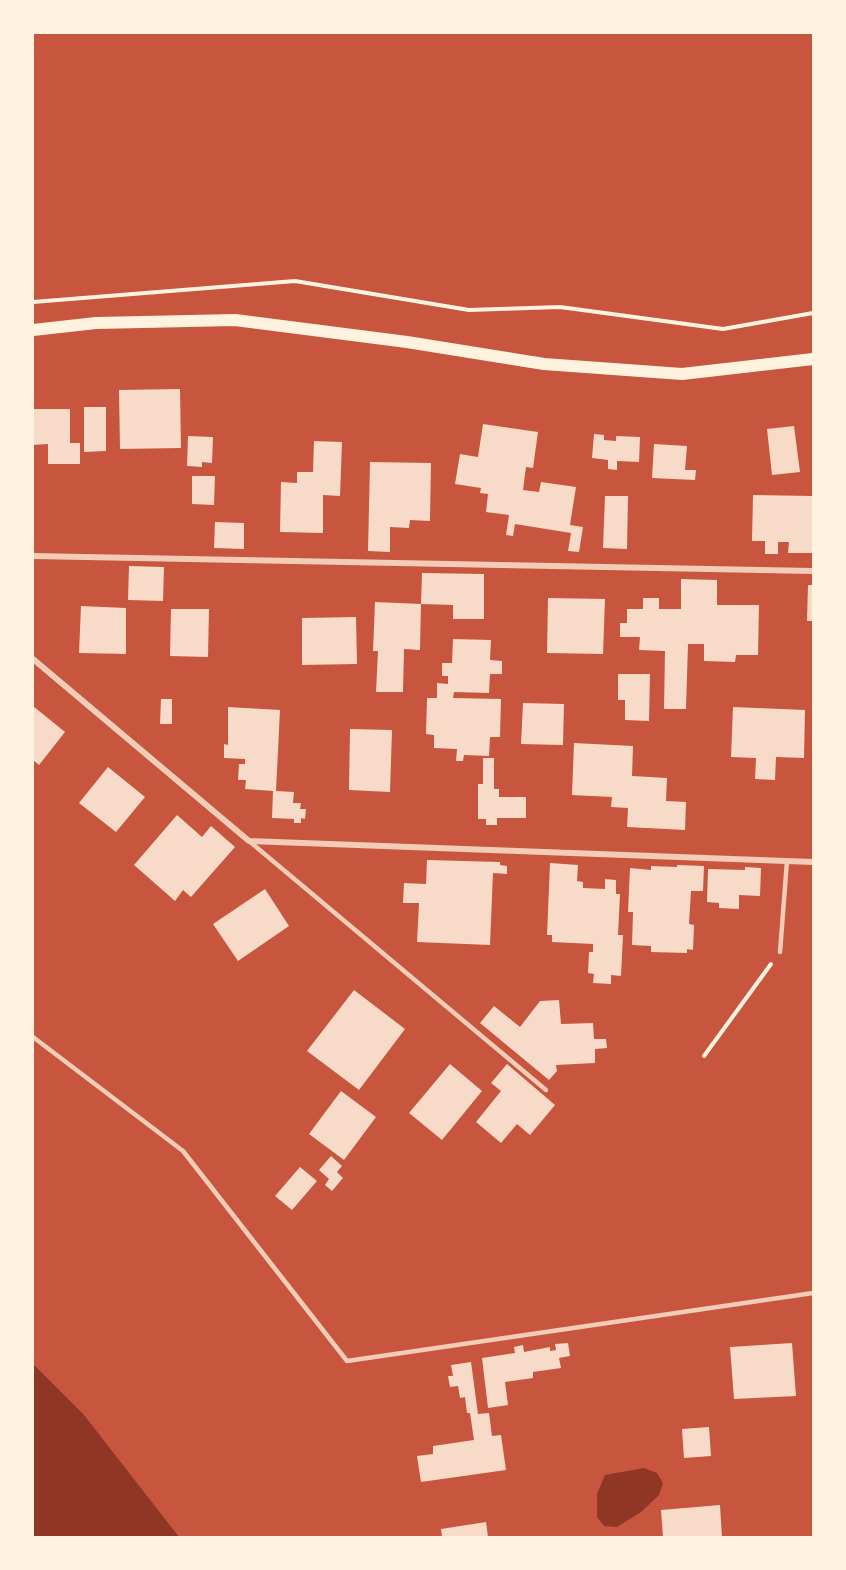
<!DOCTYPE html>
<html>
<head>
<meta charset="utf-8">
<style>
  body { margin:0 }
  #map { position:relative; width:846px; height:1570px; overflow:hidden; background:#c8553d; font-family:"DM Sans",sans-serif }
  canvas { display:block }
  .frame { position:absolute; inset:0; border:34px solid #fff3e0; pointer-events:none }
</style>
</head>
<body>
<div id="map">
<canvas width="846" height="1570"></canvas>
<div class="frame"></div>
</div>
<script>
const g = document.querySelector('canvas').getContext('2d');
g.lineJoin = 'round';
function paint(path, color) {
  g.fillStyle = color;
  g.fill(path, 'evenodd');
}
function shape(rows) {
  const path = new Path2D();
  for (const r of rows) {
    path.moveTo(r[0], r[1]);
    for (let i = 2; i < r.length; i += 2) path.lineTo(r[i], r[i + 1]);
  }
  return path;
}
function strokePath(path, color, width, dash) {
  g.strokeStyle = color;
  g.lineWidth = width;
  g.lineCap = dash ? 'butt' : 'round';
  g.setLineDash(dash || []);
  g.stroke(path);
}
paint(shape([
  [33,1364,84,1415,179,1537,33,1537],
  [644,1468,657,1473,663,1483,659,1495,641,1512,617,1527,604,1526,597,1517,597,1494,605,1475]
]), '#8f3625');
paint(shape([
  [180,389,181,448,120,449,119,390],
  [84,407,106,407,106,451,84,452],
  [33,409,70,409,70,443,80,443,80,464,48,464,48,444,33,445],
  [483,424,538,432,533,468,526,467,523,490,539,492,541,482,576,487,570,525,583,527,579,552,568,551,571,533,515,524,513,536,506,535,509,515,486,512,488,494,480,493,481,488,455,484,460,454,478,457],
  [794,426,800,472,772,475,767,429],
  [594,434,604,435,604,440,616,441,616,436,640,437,639,462,617,461,617,470,608,469,608,460,592,458],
  [188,436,213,437,212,463,202,462,202,467,187,466],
  [314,441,342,442,340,496,323,495,323,533,280,532,281,482,297,483,297,472,313,472],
  [654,444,687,446,685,470,696,470,695,480,652,478],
  [370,462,431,463,430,521,410,520,409,528,390,527,390,552,368,551],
  [192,476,215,476,214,505,192,504],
  [753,495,813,496,813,553,788,553,789,542,778,542,778,554,765,554,765,541,752,541],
  [605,496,628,496,627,549,603,548],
  [215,522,244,523,244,549,214,548],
  [129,566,164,567,163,601,128,600],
  [422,573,484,574,484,619,453,619,453,605,421,604,420,650,404,649,403,692,376,692,378,651,373,651,375,602,421,604],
  [681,579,717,580,717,605,759,605,758,655,736,655,735,662,704,661,704,644,688,644,686,709,664,709,665,651,639,650,640,637,620,637,620,623,627,623,627,609,643,609,643,598,659,598,659,609,681,609],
  [808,585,813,585,813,621,807,621],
  [548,598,605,599,603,654,547,653],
  [81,606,126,608,126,654,79,653],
  [171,609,209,609,208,657,170,656],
  [356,617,357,664,302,665,302,618],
  [453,639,491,640,490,660,502,661,502,674,490,674,489,693,454,692,453,698,501,699,500,737,490,737,489,756,464,755,463,761,456,761,457,749,434,748,434,735,426,734,427,698,437,698,437,683,448,684,448,676,442,676,442,663,452,663],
  [618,674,650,674,649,721,625,720,625,700,618,700],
  [161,699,172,699,172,724,160,724],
  [523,703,564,704,563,745,521,744],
  [33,706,65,732,39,765,33,760],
  [228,707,280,710,276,791,294,792,293,803,301,803,300,809,306,809,305,819,301,818,301,823,294,823,294,819,272,818,273,791,245,789,246,780,238,780,239,764,245,764,245,759,224,758,224,744,228,745],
  [733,707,805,710,804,758,776,757,775,780,755,779,756,758,731,757],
  [350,729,392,730,390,792,349,790],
  [574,743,633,746,632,776,667,778,666,801,686,802,685,830,627,827,628,808,611,807,612,797,572,795],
  [483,758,494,758,494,789,499,789,499,797,526,797,526,818,497,818,497,825,486,825,486,819,478,819,478,784,483,784],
  [108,767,145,797,116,832,79,803],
  [177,815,202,837,211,826,235,847,191,897,183,890,175,901,134,865],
  [427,860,500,862,500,865,507,866,507,874,493,873,490,945,417,942,419,903,403,903,404,883,426,884],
  [550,863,578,865,577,881,583,882,583,888,605,889,605,879,616,880,616,894,620,894,618,935,623,935,621,976,611,975,611,984,593,983,594,974,588,973,589,952,593,952,593,944,552,942,552,935,547,935],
  [677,865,704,866,703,891,691,891,689,924,694,925,693,950,687,949,687,953,651,952,651,946,632,945,633,912,628,912,630,868,651,870,651,866,677,867],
  [745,867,761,868,760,896,739,895,739,909,719,908,719,903,707,902,708,869,745,870],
  [265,889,289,926,238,961,213,924],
  [354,990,405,1029,359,1090,307,1051],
  [559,1000,561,1024,593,1023,594,1039,606,1039,607,1048,595,1049,595,1063,556,1065,557,1071,549,1080,480,1023,494,1006,520,1027,540,1001],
  [450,1064,482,1091,442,1140,409,1113],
  [507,1064,555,1105,530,1135,517,1124,501,1143,476,1122,501,1091,491,1083],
  [341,1091,376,1117,344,1160,309,1134],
  [331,1156,342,1166,337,1172,343,1178,332,1191,325,1185,329,1179,319,1170],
  [300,1167,317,1181,292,1210,275,1196],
  [568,1343,570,1356,559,1358,561,1368,533,1372,533,1378,505,1382,508,1405,488,1408,482,1358,515,1353,514,1347,523,1345,524,1352,550,1347,550,1351,556,1350,555,1344],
  [792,1343,796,1396,734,1399,730,1347],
  [471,1362,478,1414,489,1413,492,1436,501,1435,506,1470,421,1482,417,1456,433,1454,433,1446,474,1440,470,1413,467,1413,465,1397,460,1398,458,1386,450,1387,448,1376,453,1376,451,1365],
  [709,1427,711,1456,684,1458,682,1429],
  [720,1505,722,1537,663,1537,661,1510],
  [486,1522,488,1537,442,1537,441,1529]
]), '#f7dbc8');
strokePath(shape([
  [33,302,295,281,469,310,560,307,723,329,813,313],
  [704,1056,771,964]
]), '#fff3e0', 4);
strokePath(shape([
  [249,841,546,1090],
  [780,952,787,861],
  [33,1037,183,1151,347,1361,813,1293]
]), '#f1ccb7', 4.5);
strokePath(shape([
  [33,556,813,571],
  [33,659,249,841,813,862]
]), '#f1ccb7', 6);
strokePath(shape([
  [33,330,96,323,235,320,407,342,544,364,682,374,813,359]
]), '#fff3e0', 12);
</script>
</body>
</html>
